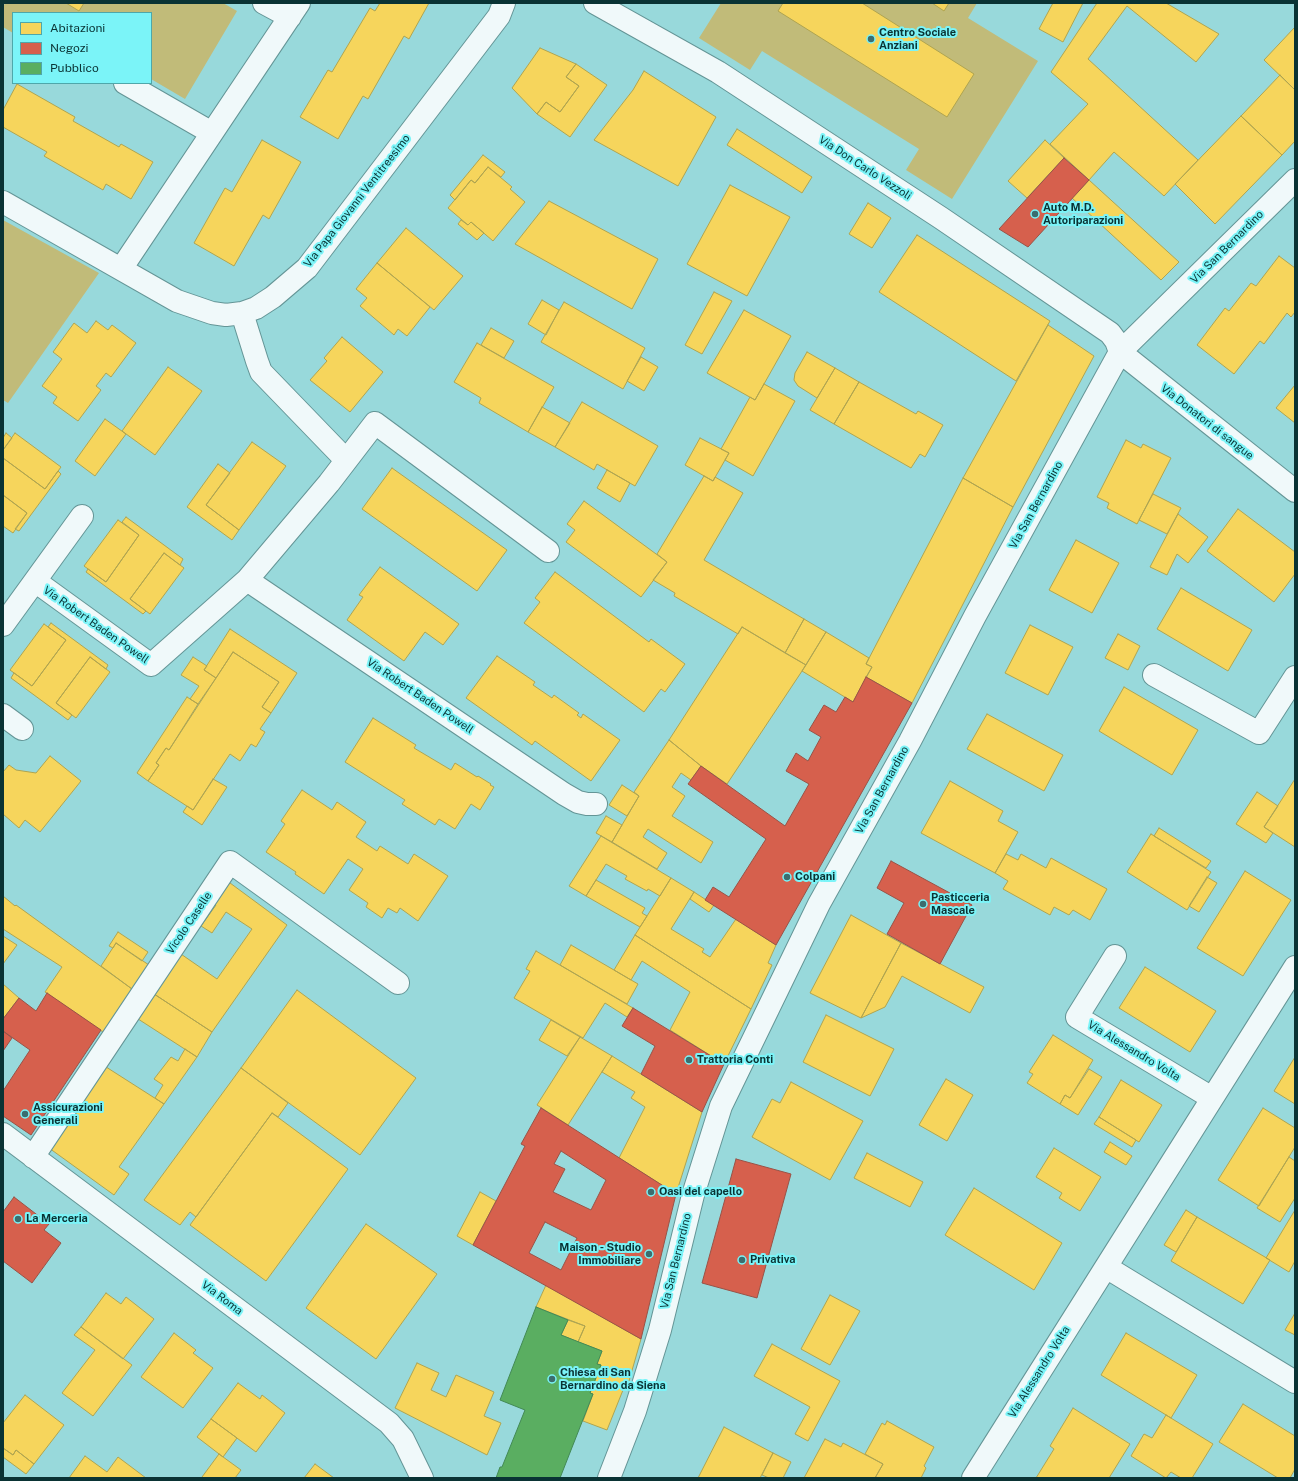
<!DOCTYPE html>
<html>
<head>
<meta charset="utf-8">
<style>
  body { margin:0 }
  #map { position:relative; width:1298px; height:1481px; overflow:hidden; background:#98d9db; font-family:"Public Sans",sans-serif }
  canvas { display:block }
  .frame { position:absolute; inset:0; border:4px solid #0a3334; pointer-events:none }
  .legend { position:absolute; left:12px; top:12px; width:140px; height:72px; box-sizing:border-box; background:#7bf4f8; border:1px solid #4ea7aa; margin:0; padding:5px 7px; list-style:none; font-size:12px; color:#0a3334 }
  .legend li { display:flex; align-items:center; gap:8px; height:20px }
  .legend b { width:20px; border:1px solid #4ea7aa }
</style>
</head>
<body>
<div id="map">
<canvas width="1298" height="1481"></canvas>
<div class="frame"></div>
<ul class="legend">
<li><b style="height:11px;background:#f6d55c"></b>Abitazioni</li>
<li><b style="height:11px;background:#d6604d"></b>Negozi</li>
<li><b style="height:11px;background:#5aae61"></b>Pubblico</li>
</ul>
</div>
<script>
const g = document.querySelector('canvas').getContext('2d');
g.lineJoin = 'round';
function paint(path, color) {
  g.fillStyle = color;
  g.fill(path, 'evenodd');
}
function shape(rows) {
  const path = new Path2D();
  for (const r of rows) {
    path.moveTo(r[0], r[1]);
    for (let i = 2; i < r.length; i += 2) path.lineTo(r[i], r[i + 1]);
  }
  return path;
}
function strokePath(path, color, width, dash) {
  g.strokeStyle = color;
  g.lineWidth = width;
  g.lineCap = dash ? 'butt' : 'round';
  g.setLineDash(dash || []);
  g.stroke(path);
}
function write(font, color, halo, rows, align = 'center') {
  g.font = font + ' "Public Sans",sans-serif';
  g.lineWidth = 4;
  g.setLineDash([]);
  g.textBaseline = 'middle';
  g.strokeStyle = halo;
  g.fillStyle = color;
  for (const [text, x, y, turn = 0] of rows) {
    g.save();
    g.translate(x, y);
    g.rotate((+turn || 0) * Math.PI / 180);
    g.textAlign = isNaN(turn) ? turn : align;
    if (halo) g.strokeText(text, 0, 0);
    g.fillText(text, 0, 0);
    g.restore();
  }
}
paint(shape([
  [5,3,223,3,237,11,185,99,151,79,151,13,13,13,13,33,3,27,3,7],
  [721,3,977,3,968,18,1038,61,952,199,906,170,919,149,762,51,750,70,699,38],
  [3,220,99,273,8,403,3,400]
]), '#c1bb79');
const homes = shape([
  [66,3,84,3,79,11,66,3],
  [380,3,429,3,409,39,404,36,368,99,363,96,338,139,300,117,328,70,332,72,370,8,375,11,380,3],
  [783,3,862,3,974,74,947,117,778,11,783,3],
  [932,3,949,3,944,11,932,3],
  [1053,3,1083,3,1063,42,1039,29,1053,3],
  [1097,3,1166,3,1219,34,1196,62,1127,6,1088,59,1198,160,1164,196,1114,152,1089,180,1050,144,1088,104,1051,72,1097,3],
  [1295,27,1295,90,1264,60,1295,27],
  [540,48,576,64,566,77,579,86,560,112,546,102,537,114,512,88,540,48],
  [576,64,607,85,570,137,537,114,546,102,560,112,579,86,566,77,576,64],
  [644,71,716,117,678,186,594,140,633,90,644,71],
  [1280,75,1295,90,1295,141,1282,155,1241,116,1280,75],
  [17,84,75,117,73,121,119,147,121,144,153,162,131,199,106,184,103,190,44,156,47,152,3,127,3,110,17,84],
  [1241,116,1282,155,1215,224,1175,184,1241,116],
  [737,129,812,177,802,193,727,145,737,129],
  [262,140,301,162,269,219,263,215,234,266,194,243,225,188,232,192,262,140],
  [1045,140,1064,158,1027,198,1008,181,1045,140],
  [483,155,505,172,501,177,488,167,475,183,471,180,455,200,450,195,483,155],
  [488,167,512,187,510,189,525,202,493,241,471,222,468,225,448,208,471,180,475,183,488,167],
  [1089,180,1179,262,1161,280,1072,198,1089,180],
  [730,185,790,217,747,296,687,264,730,185],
  [549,201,658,259,632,309,515,244,549,201],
  [868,203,891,218,872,248,849,234,868,203],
  [461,220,468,225,471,222,484,233,477,240,458,224,461,220],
  [406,228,463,276,434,310,377,263,406,228],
  [917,235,1050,321,1016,381,879,292,917,235],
  [1279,256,1295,268,1295,312,1291,317,1287,313,1264,344,1260,341,1234,374,1197,345,1225,308,1229,311,1251,283,1256,286,1279,256],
  [377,263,430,307,407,336,398,329,394,335,360,306,367,298,356,289,377,263],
  [714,292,732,301,702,354,685,345,714,292],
  [542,300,559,310,546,335,528,324,542,300],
  [564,302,645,348,623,389,541,342,564,302],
  [744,310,791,336,755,400,707,373,744,310],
  [96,321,108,330,112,325,136,343,111,377,106,373,96,386,101,390,78,421,53,403,57,397,42,386,62,359,53,352,74,323,87,333,96,321],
  [1048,325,1094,356,1013,507,963,478,1048,325],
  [491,328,514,341,504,358,481,345,491,328],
  [342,337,383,372,350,412,310,380,327,361,324,358,342,337],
  [477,343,554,387,528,432,479,403,481,398,454,382,477,343],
  [807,352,835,368,817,398,798,386,794,380,795,373,807,352],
  [641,357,658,367,644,391,627,381,641,357],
  [168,367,202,391,155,455,122,431,168,367],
  [835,368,859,382,834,424,810,410,835,368],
  [859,382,916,414,918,411,943,425,925,457,920,454,911,468,834,424,859,382],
  [764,384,795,401,753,476,725,460,729,453,721,449,750,397,755,400,764,384],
  [1295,385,1295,423,1276,408,1295,385],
  [582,402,658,446,635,486,597,464,594,470,555,447,582,402],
  [542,407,570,423,555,447,528,432,542,407],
  [105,419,126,434,95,476,75,461,105,419],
  [6,433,12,438,3,450,3,438,6,433],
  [15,433,61,467,45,489,3,458,3,450,15,433],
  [700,438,729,453,713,481,685,465,700,438],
  [1126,440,1141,448,1143,444,1171,458,1137,524,1107,508,1109,503,1097,497,1126,440],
  [252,442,286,466,239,530,206,505,252,442],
  [3,458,45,489,58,471,61,474,19,531,15,529,27,513,3,495,3,458],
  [218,464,230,473,206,505,239,530,232,540,187,507,218,464],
  [392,468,507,550,477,591,362,509,392,468],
  [607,470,630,483,620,502,597,488,607,470],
  [704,476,713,481,715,477,743,493,704,560,804,619,785,653,742,627,738,634,674,596,675,593,653,580,667,562,657,554,704,476],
  [963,478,1013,507,912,703,866,677,872,667,866,664,963,478],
  [1153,494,1181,508,1167,534,1139,520,1153,494],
  [3,495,27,513,13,533,3,526,3,495],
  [584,501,667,562,641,597,566,542,575,530,567,524,584,501],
  [1238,509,1295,552,1295,574,1274,602,1207,551,1238,509],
  [1178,514,1208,537,1188,563,1177,554,1167,575,1150,567,1178,514],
  [126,517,183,559,180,565,164,553,130,599,146,611,143,614,86,572,88,569,106,582,139,535,122,522,126,517],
  [118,520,139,535,106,582,84,566,118,520],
  [1076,540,1119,563,1092,613,1049,590,1076,540],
  [164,553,184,568,150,614,130,599,164,553],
  [380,567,459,624,443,645,425,632,404,661,347,620,363,597,359,595,380,567],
  [555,572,649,642,651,639,685,664,665,692,661,689,644,712,524,623,540,602,535,598,555,572],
  [1181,588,1252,630,1228,671,1157,629,1181,588],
  [804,619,826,632,806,665,785,653,804,619],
  [51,623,108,665,106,669,90,657,56,703,72,715,68,720,11,678,14,673,32,686,66,640,48,627,51,623],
  [44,624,66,640,32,686,10,670,44,624],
  [1030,625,1073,647,1048,695,1005,673,1030,625],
  [742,627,806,665,727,784,701,766,669,740,742,627],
  [230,629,297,673,271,713,262,707,279,682,233,652,216,678,204,670,230,629],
  [826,632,869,658,866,664,872,667,853,702,802,671,826,632],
  [1118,634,1140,646,1128,670,1105,658,1118,634],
  [233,652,279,682,262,707,271,713,260,729,265,732,256,747,251,744,240,761,230,754,193,810,148,781,159,765,156,763,166,748,169,750,233,652],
  [497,656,535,682,533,685,552,698,554,695,579,713,577,715,581,718,583,714,620,740,591,781,535,741,532,745,466,698,497,656],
  [90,657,110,672,76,718,56,703,90,657],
  [193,657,207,666,204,670,216,678,198,704,190,699,199,686,181,675,193,657],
  [1124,687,1198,730,1172,775,1099,731,1124,687],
  [187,697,198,704,169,750,166,748,156,763,159,765,148,781,137,773,187,697],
  [987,714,1063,755,1044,791,967,749,987,714],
  [373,718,416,745,414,748,451,770,455,763,477,777,478,776,491,784,490,785,494,787,480,810,471,804,455,829,439,819,435,825,402,804,405,800,345,762,373,718],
  [669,740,701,766,691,780,681,773,672,787,685,796,672,816,713,842,701,863,648,829,643,837,667,853,657,869,612,842,639,796,634,792,669,740],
  [50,756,81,781,40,832,25,820,19,828,3,814,3,772,9,765,16,770,36,773,50,756],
  [213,779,227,787,202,825,183,812,187,806,193,810,213,779],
  [1295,779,1295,847,1264,827,1295,779],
  [950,781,1003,811,998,821,1018,832,995,873,921,833,950,781],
  [622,785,639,796,627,816,609,805,622,785],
  [302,790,332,810,337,802,366,822,356,837,377,851,380,846,408,864,414,854,448,876,418,921,400,908,397,913,388,908,382,918,366,907,368,903,349,890,363,869,348,859,324,894,295,874,296,872,266,852,285,824,281,821,302,790],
  [1257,792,1278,806,1264,827,1273,833,1266,843,1236,824,1257,792],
  [606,816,622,825,612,842,596,833,606,816],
  [1159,828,1211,861,1206,868,1154,836,1159,828],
  [1151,834,1211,872,1187,910,1127,872,1151,834],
  [601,836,671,878,660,896,648,889,647,891,625,879,627,876,606,864,586,896,569,886,601,836],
  [1006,854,1018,860,1021,854,1046,868,1051,858,1107,889,1090,920,1073,910,1069,915,1054,907,1050,915,1003,889,1008,881,995,873,1006,854],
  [1245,871,1291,900,1243,976,1197,948,1245,871],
  [1207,877,1217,883,1199,912,1189,906,1207,877],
  [671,878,694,892,671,929,704,949,702,952,710,957,736,919,776,945,768,963,772,965,751,1009,635,935,671,878],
  [226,880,287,925,212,1032,151,992,178,952,217,979,252,929,226,912,212,933,201,926,216,905,211,901,226,880],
  [596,880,645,908,642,913,647,916,640,927,586,896,596,880],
  [694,892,714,905,709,912,690,899,694,892],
  [3,896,15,906,16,905,132,989,103,1032,45,992,62,967,3,929,3,896],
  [851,915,901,943,861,1018,810,993,851,915],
  [118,932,148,952,142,961,116,943,113,948,109,946,118,932],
  [635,935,751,1009,724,1064,670,1030,690,992,642,961,631,980,614,970,635,935],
  [3,936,17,945,3,964,3,936],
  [116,943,149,965,132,989,101,966,116,943],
  [901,943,984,987,970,1013,902,976,885,1007,861,1018,901,943],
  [571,945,638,984,627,1004,560,965,571,945],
  [536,951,633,1008,627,1017,605,1003,583,1038,514,998,530,971,526,969,536,951],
  [1145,967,1216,1011,1190,1052,1119,1008,1145,967],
  [3,984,19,998,3,1019,3,984],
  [297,990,416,1078,360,1155,241,1068,297,990],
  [151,992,212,1032,197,1057,135,1017,151,992],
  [826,1015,894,1049,870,1096,803,1062,826,1015],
  [551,1020,580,1037,567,1056,539,1040,551,1020],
  [1053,1035,1093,1060,1070,1098,1065,1095,1060,1104,1027,1083,1033,1074,1029,1072,1053,1035],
  [580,1037,612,1056,568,1125,537,1105,580,1037],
  [185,1049,197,1057,164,1104,155,1098,163,1085,154,1079,171,1057,178,1061,185,1049],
  [612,1056,702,1112,676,1194,619,1158,645,1107,631,1098,635,1092,602,1072,612,1056],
  [1295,1057,1295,1104,1274,1091,1295,1057],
  [103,1065,164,1104,119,1167,129,1174,114,1195,49,1148,103,1065],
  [241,1068,288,1103,278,1117,272,1113,196,1217,190,1212,180,1225,144,1200,241,1068],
  [1089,1069,1102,1077,1078,1115,1060,1104,1065,1095,1070,1098,1089,1069],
  [946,1079,973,1095,947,1141,919,1125,946,1079],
  [1121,1080,1162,1105,1139,1142,1099,1117,1121,1080],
  [791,1082,863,1121,830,1180,752,1137,772,1099,780,1103,791,1082],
  [1263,1108,1295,1128,1295,1147,1259,1206,1218,1180,1263,1108],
  [272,1113,348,1169,266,1281,190,1225,272,1113],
  [1099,1117,1136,1140,1132,1147,1094,1124,1099,1117],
  [1110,1142,1132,1156,1126,1165,1104,1152,1110,1142],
  [1054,1148,1101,1177,1080,1211,1059,1198,1062,1193,1036,1177,1054,1148],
  [867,1153,923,1182,910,1207,854,1178,867,1153],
  [1289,1157,1295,1161,1295,1198,1280,1222,1257,1208,1289,1157],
  [974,1188,1062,1243,1034,1290,945,1235,974,1188],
  [480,1192,496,1201,473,1245,457,1236,480,1192],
  [1186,1210,1197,1217,1176,1252,1164,1245,1186,1210],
  [1295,1210,1295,1261,1289,1272,1266,1258,1295,1210],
  [1197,1217,1270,1260,1243,1304,1171,1261,1197,1217],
  [366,1224,437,1274,376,1359,306,1308,366,1224],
  [546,1285,641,1339,629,1381,627,1380,607,1430,583,1421,593,1394,590,1393,601,1365,597,1364,602,1351,578,1342,585,1326,536,1307,546,1285],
  [106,1293,121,1304,126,1297,154,1319,123,1359,81,1327,106,1293],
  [830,1295,860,1311,830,1365,801,1349,830,1295],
  [1295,1313,1295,1335,1285,1330,1295,1313],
  [568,1320,585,1326,578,1342,561,1335,568,1320],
  [81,1327,132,1365,93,1416,62,1393,95,1350,74,1335,81,1327],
  [174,1333,196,1350,193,1353,213,1368,183,1408,141,1377,174,1333],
  [1126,1333,1197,1375,1171,1418,1101,1375,1126,1333],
  [772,1344,840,1381,808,1441,795,1434,810,1407,754,1376,772,1344],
  [417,1363,439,1373,431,1390,446,1397,456,1375,494,1392,484,1416,501,1423,487,1455,395,1408,417,1363],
  [238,1383,260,1399,262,1395,285,1413,256,1452,211,1419,238,1383],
  [25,1395,64,1425,34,1464,16,1450,13,1455,3,1448,3,1423,25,1395],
  [1243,1404,1295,1436,1295,1469,1290,1478,1278,1478,1219,1442,1243,1404],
  [1073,1408,1130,1444,1109,1478,1036,1478,1054,1449,1050,1446,1073,1408],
  [1166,1415,1213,1444,1192,1478,1181,1478,1171,1472,1166,1478,1131,1456,1144,1434,1152,1438,1166,1415],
  [211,1419,237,1438,223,1457,197,1437,211,1419],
  [887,1421,934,1447,924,1466,926,1468,921,1478,875,1478,883,1464,865,1454,882,1423,885,1425,887,1421],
  [724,1427,773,1453,760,1478,698,1478,724,1427],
  [825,1439,841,1447,843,1443,883,1464,875,1478,804,1478,825,1439],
  [3,1448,13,1455,16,1450,34,1464,26,1474,3,1457,3,1448],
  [773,1453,791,1462,783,1478,769,1478,762,1475,773,1453],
  [219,1454,241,1470,235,1478,204,1478,202,1477,219,1454],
  [85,1456,107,1472,118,1457,146,1478,69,1478,85,1456],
  [315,1464,334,1478,304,1478,315,1464]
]);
paint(homes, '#f6d55c');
strokePath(homes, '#afa450', 1);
const shops = shape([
  [1064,158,1089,180,1028,247,999,229,1064,158],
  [866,677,912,703,776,945,705,900,713,887,729,897,766,839,688,784,701,766,785,826,809,784,786,771,796,753,808,761,821,737,809,730,824,705,836,712,845,697,853,702,866,677],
  [891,861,972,905,940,964,887,934,904,903,877,888,891,861],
  [47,993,101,1030,31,1135,3,1116,3,1091,30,1050,3,1031,3,1019,19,998,36,1011,47,993],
  [633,1008,724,1064,702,1112,641,1074,655,1046,622,1026,633,1008],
  [3,1031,12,1038,3,1051,3,1031],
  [541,1108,676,1194,641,1339,473,1245,525,1146,521,1144,541,1108],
  [561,1151,606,1180,591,1210,553,1192,565,1169,554,1164,561,1151],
  [545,1222,577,1238,561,1270,529,1253,545,1222],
  [736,1159,791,1174,757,1298,702,1283,736,1159],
  [14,1197,49,1224,44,1230,61,1243,32,1283,3,1261,3,1212,14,1197]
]);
paint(shops, '#d6604d');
strokePath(shops, '#995246', 1);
const public = shape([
  [536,1307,568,1320,561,1335,602,1351,597,1364,601,1365,590,1393,593,1394,560,1478,496,1478,500,1467,502,1467,525,1410,500,1400,536,1307]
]);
paint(public, '#5aae61');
strokePath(public, '#428954', 1);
const street = shape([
  [264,3,290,17],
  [595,3,718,72,941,218,1110,333,1116,341,1120,352],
  [125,83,212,133],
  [3,202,177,301,212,313,226,315,242,313,256,308,273,297,307,268,499,16,504,3],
  [121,269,299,3],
  [242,313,257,361,261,372,346,460],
  [1120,352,1295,491],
  [247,580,564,794,578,802,587,804,596,804],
  [35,581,151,665,247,580,329,483,375,423,548,551],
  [3,625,82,516],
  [1154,675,1259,733,1295,677],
  [3,715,22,729],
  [1115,956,1077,1017,1212,1098],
  [3,1134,389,1423,403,1439,422,1478],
  [33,1157,230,862,398,983],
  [1106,1267,1295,1382],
  [609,1478,635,1411,660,1330,693,1195,721,1106,819,904,910,741,975,616,1120,352,1295,180],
  [973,1478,1295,967]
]);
strokePath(street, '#649596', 24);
strokePath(street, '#f0f9fa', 22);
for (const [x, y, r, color] of [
  [871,39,4,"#3c6d6e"],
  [1035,214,4,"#3c6d6e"],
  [787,877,4,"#3c6d6e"],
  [923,904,4,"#3c6d6e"],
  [689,1060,4,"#3c6d6e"],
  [25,1114,4,"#3c6d6e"],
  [651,1192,4,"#3c6d6e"],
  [18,1219,4,"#3c6d6e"],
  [649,1254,4,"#3c6d6e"],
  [742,1260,4,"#3c6d6e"],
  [552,1379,4,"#3c6d6e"]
]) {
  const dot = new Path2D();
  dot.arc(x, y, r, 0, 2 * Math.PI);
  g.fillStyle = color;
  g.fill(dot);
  strokePath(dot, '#7bf4f8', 1.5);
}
write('bold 11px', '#0a3334', '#7bf4f8', [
  ["Centro Sociale",879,33],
  ["Anziani",879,46],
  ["Auto M.D.",1043,208],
  ["Autoriparazioni",1043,221],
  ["Colpani",795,877],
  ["Pasticceria",931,898],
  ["Mascale",931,911],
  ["Trattoria Conti",697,1060],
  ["Assicurazioni",33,1108],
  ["Generali",33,1121],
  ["Oasi del capello",659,1192],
  ["La Merceria",26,1219],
  ["Maison - Studio",641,1248,"right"],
  ["Immobiliare",641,1261,"right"],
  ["Privativa",750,1260],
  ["Chiesa di San",560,1373],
  ["Bernardino da Siena",560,1386]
], 'left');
write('11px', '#0a3334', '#7bf4f8', [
  ["Via Don Carlo Vezzoli",865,168,33],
  ["Via Papa Giovanni Ventitreesimo",357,201,-52],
  ["Via San Bernardino",1227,247,-45],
  ["Via Donatori di sangue",1207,422,38],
  ["Via San Bernardino",1036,505,-61],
  ["Via Robert Baden Powell",96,625,35],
  ["Via Robert Baden Powell",420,696,34],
  ["Via San Bernardino",882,790,-61],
  ["Vicolo Caselle",189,923,-56],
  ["Via Alessandro Volta",1134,1051,31],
  ["Via San Bernardino",676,1261,-76],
  ["Via Roma",222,1298,37],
  ["Via Alessandro Volta",1039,1372,-58]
]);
</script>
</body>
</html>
